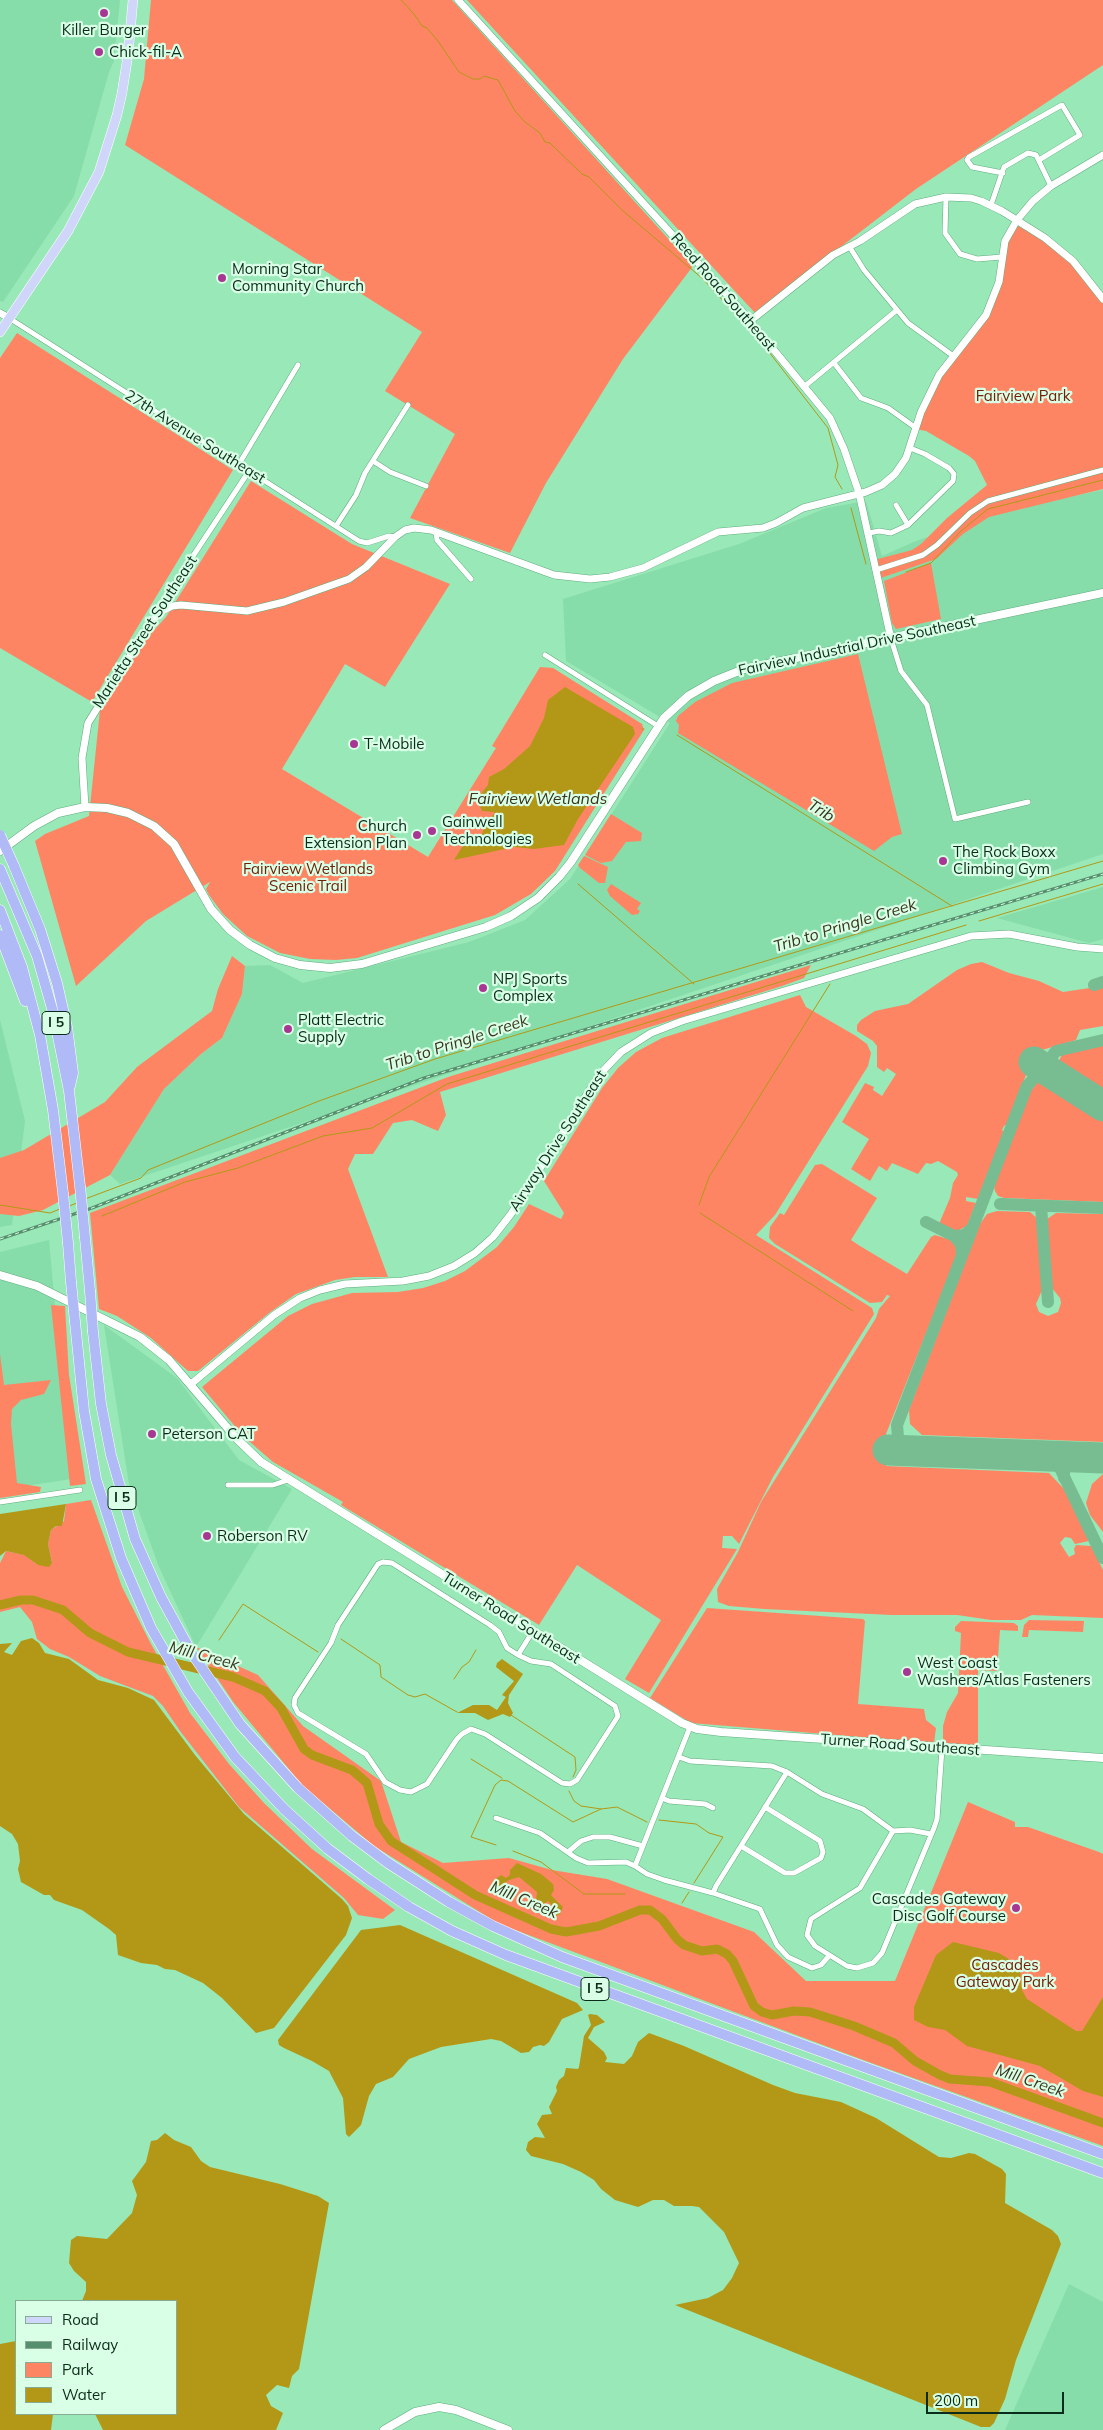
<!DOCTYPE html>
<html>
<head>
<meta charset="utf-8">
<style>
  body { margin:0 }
  #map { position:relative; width:1103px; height:2430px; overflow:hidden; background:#99e8b7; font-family:Mulish,sans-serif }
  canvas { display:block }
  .legend { position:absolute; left:15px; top:2300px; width:162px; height:115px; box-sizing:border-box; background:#d9ffe6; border:1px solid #87ab94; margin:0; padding:6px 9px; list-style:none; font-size:15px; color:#0b2c1a }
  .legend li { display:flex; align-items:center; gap:10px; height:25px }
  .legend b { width:25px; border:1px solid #87ab94 }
  .scale { position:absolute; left:926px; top:2392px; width:138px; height:22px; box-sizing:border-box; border:2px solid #0b2c1a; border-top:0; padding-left:6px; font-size:15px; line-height:18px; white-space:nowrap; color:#0b2c1a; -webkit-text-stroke:4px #d9ffe6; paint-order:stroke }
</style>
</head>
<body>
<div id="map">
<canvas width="1103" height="2430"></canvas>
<ul class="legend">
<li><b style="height:6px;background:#cfd6fa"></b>Road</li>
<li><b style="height:6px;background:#568f6d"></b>Railway</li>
<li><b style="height:14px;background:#fe8564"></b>Park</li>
<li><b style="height:14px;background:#b29816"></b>Water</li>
</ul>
<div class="scale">200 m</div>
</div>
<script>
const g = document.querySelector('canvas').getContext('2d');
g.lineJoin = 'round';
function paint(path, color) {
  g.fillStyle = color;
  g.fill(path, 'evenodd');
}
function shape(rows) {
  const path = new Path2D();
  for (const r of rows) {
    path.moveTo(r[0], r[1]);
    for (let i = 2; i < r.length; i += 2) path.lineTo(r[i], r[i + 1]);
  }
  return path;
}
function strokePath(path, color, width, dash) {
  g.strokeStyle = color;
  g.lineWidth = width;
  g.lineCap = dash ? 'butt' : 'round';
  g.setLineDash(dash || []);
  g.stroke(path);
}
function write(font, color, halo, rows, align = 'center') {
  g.font = font + ' Mulish,sans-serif';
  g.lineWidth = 4.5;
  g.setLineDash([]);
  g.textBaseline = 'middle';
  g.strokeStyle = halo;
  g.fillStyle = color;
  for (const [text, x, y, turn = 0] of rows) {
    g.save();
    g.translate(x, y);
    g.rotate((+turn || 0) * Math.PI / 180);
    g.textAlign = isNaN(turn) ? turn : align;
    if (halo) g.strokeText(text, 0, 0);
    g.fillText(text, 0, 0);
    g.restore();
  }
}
paint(shape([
  [0,0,120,0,114,61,109,72,74,196,3,302,0,301],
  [1103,490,1103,854,120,1184,110,1175,164,1089,201,1054,222,1038,242,994,245,966,270,965,303,983,469,942,525,920,570,879,670,723,566,661,563,599,739,544,826,508,866,501,882,556,916,541,1012,509],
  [1103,887,1103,939,1089,943,997,918],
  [0,1020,25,1121,12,1225,0,1227],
  [49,1240,71,1479,0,1490,0,1252],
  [104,1325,177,1378,239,1460,292,1489,196,1647,159,1567,129,1484],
  [1069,2284,1103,2302,1103,2430,1005,2430]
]), '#87dda9');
paint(shape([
  [151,0,452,0,693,266,623,359,546,483,510,553,410,518,455,434,385,391,422,332,125,145,144,79],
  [467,0,1103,0,1103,65,916,189,755,313],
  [1017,220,1060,249,1103,299,1103,489,989,517,963,534,936,559,878,579,874,560,912,550,921,544,947,518,987,485,975,461,969,456,926,431,915,429,930,392,993,299,1001,260],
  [17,333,233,470,92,702,0,648,0,358],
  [251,481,352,544,450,584,385,687,345,664,282,769,428,857,494,751,496,748,492,746,540,667,553,668,642,724,644,730,555,871,531,894,495,915,357,958,336,960,310,959,280,953,247,936,223,914,209,895,206,889,210,882,146,921,76,986,35,841,45,834,89,816,100,710,147,638,166,617],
  [931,563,941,619,896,629,892,623,884,581],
  [858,654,902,834,892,837,874,851,678,733,679,725,676,721,678,716,695,702,732,683],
  [611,814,642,833,641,841,626,842,612,861,601,863,585,855],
  [584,856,608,867,605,883,599,883,580,868,578,865],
  [611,884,641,903,637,909,640,911,638,914,632,915,610,896,607,890],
  [232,956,245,966,242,994,222,1038,201,1054,164,1089,110,1175,43,1210,19,1216,0,1214,0,1158,24,1150,105,1102,137,1067,212,1011,218,989],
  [982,962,1009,973,1039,981,1063,992,1103,986,1103,1026,1080,1030,1076,1040,1042,1050,1026,1075,1007,1124,1004,1126,1002,1130,1004,1132,978,1199,966,1197,966,1201,976,1203,967,1226,957,1231,939,1224,950,1198,953,1183,958,1175,957,1172,938,1161,931,1164,926,1163,918,1174,892,1163,887,1171,879,1166,870,1181,851,1169,869,1139,842,1122,865,1083,874,1087,873,1090,882,1096,896,1074,887,1068,884,1072,877,1067,877,1046,873,1041,857,1031,857,1025,861,1020,875,1011,908,1004,957,970,971,964],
  [811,965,804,978,782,986,440,1092,446,1115,438,1131,412,1120,393,1123,373,1154,355,1154,348,1169,388,1277,355,1277,335,1280,296,1294,269,1313,198,1371,188,1371,151,1338,117,1316,99,1309,90,1213,448,1077],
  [800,995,806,1007,856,1036,867,1044,871,1053,868,1066,775,1215,756,1235,872,1308,874,1314,773,1477,739,1544,732,1536,723,1536,722,1548,737,1549,649,1693,625,1679,661,1620,577,1565,539,1625,341,1505,343,1502,273,1462,243,1436,202,1387,288,1316,312,1304,352,1293,398,1292,423,1288,445,1281,465,1271,497,1247,514,1227,529,1204,561,1219,564,1213,544,1181,602,1088,618,1068,636,1052,662,1038],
  [1103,1045,1103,1094,1063,1068,1059,1061,1062,1054],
  [1042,1082,1103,1119,1103,1202,1004,1198,998,1196,995,1191,994,1186,1030,1092,1037,1083],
  [822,1164,877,1198,851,1240,860,1246,907,1274,931,1237,935,1235,951,1240,957,1248,957,1255,886,1434,886,1466,1049,1473,1064,1489,1089,1541,1075,1544,1071,1538,1065,1537,1060,1543,1069,1557,1075,1554,1074,1549,1076,1545,1091,1546,1103,1570,1103,1618,1032,1615,1021,1620,991,1620,957,1615,892,1615,764,1609,729,1606,718,1602,717,1589,738,1552,761,1502,876,1318,879,1309,890,1296,887,1295,882,1302,870,1303,775,1244,769,1238,770,1227,780,1213,784,1215,815,1165],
  [997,1211,1030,1212,1038,1219,1043,1288,1036,1304,1039,1312,1048,1316,1058,1312,1061,1303,1060,1298,1051,1287,1047,1219,1056,1213,1103,1214,1103,1442,922,1435,910,1424,909,1410,980,1224,987,1214],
  [51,1305,65,1306,69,1375,86,1484,70,1486],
  [0,1354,4,1385,51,1380,44,1394,21,1400,12,1409,11,1424,17,1483,41,1487,40,1492,0,1498],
  [1103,1474,1103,1532,1090,1515,1086,1503,1092,1484],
  [91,1500,122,1587,151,1644,190,1713,229,1764,264,1803,312,1849,395,1910,383,1919,358,1915,344,1898,239,1807,180,1731,163,1706,153,1696,100,1676,69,1657,50,1649,37,1639,32,1622,20,1607,0,1612,0,1563,6,1551,25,1555,38,1565,52,1563,48,1544,51,1530,64,1521,66,1504],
  [707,1608,863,1619,865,1621,858,1704,924,1709,926,1720,936,1728,934,1743,691,1723,650,1698],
  [1029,1620,1084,1621,1083,1632,1029,1630,1028,1637,1022,1637,1024,1625],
  [961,1621,1014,1623,1018,1626,1018,1631,1000,1630,997,1671,978,1670,978,1746,943,1744,943,1726,947,1712,958,1693,961,1633,955,1631,955,1627],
  [196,1647,258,1675,303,1726,381,1781,401,1842,443,1863,509,1858,552,1870,607,1879,754,1932,806,1981,895,1981,968,1802,1015,1822,1015,1827,1028,1827,1099,1852,1103,1854,1103,2146,863,2060,499,1924,374,1846,303,1786,234,1703]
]), '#fe8564');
paint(shape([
  [565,687,633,727,635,734,578,819,564,845,534,849,514,847,454,860,462,847,482,834,486,821,494,814,494,812,482,811,479,804,479,796,488,785,489,777,504,769,530,746,544,718,548,700],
  [66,1504,62,1526,56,1526,51,1530,48,1544,52,1563,49,1567,38,1565,24,1555,6,1551,0,1556,0,1514],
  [32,1638,39,1643,45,1653,69,1659,98,1680,128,1688,154,1700,195,1755,244,1814,342,1899,348,1906,352,1918,346,1935,274,2028,256,2033,222,1998,203,1983,175,1970,165,1969,157,1965,141,1963,118,1955,116,1935,109,1929,82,1910,54,1900,50,1895,44,1895,21,1882,18,1869,20,1861,18,1844,12,1834,0,1826,0,1644,12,1643,4,1652,12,1655,21,1641],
  [502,1659,523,1674,509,1695,508,1703,513,1713,510,1717,503,1714,488,1720,475,1713,457,1713,473,1705,489,1705,497,1710,506,1697,502,1695,514,1681,496,1667,497,1663],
  [517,1863,541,1874,553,1884,554,1890,551,1895,563,1907,560,1914,556,1916,555,1909,548,1901,538,1909,535,1908,537,1892,519,1877,509,1880,500,1887,494,1888,493,1881,501,1875,506,1878,510,1875,510,1870],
  [400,1925,577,2003,583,2010,562,2019,549,2042,544,2046,540,2045,533,2047,529,2052,521,2053,501,2041,491,2039,441,2047,409,2059,393,2077,376,2084,369,2096,361,2125,349,2137,346,2134,343,2098,329,2071,312,2061,284,2048,279,2045,278,2040,361,1930],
  [953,1942,999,1953,1017,1964,1020,1969,1022,1990,1027,1999,1076,2031,1082,2031,1103,1997,1103,2097,1083,2091,1040,2066,967,2046,945,2030,928,2027,914,2020,914,2007,936,1955],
  [590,2014,597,2015,605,2022,594,2027,588,2038,604,2052,607,2058,605,2062,624,2064,632,2056,638,2042,649,2033,684,2046,773,2085,795,2093,841,2102,876,2118,939,2157,951,2158,969,2153,975,2154,1002,2169,1006,2174,1005,2203,1052,2230,1058,2236,1061,2244,1016,2360,1005,2399,994,2423,990,2427,981,2427,675,2305,708,2298,723,2290,732,2278,739,2263,724,2232,699,2207,692,2206,674,2206,664,2200,653,2200,638,2207,615,2200,601,2189,594,2180,581,2172,563,2164,531,2156,526,2150,528,2142,535,2137,545,2138,537,2124,542,2115,552,2114,549,2107,557,2091,556,2087,559,2080,564,2076,566,2068,578,2069,579,2067,584,2036,591,2025,588,2015],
  [165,2133,174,2140,191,2147,201,2161,210,2167,280,2184,318,2196,329,2203,299,2369,292,2376,289,2388,277,2385,266,2395,271,2406,283,2413,276,2430,103,2430,95,2414,176,2414,176,2301,82,2301,86,2291,86,2282,74,2271,69,2263,71,2240,77,2236,107,2239,132,2213,137,2195,132,2181,146,2162,151,2141,157,2140],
  [16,2341,16,2414,53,2414,51,2430,0,2430,0,2344]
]), '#b29816');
strokePath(shape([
  [401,0,414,14,422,26,427,28,438,41,459,72,473,79,480,79,484,76,498,80,515,111,525,122,540,133,545,142,550,143,582,174,589,177,622,210,703,279,762,343,828,428,838,465,835,477,842,489],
  [851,508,866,564],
  [906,572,931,563,961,531,988,509,1103,480],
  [642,729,644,729],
  [677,735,952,906],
  [578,884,694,984],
  [979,921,1103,884],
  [85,1199,141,1178,148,1170,319,1101,435,1059,1103,861],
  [0,1205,50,1213,60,1209],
  [699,1205,709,1177,830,984],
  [69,1206,77,1203],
  [700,1213,853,1311],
  [102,1216,185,1182,238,1168,323,1136,372,1128,447,1084,966,925],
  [341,1639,380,1665,381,1677,408,1695,415,1697,425,1694,457,1712],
  [219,1640,243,1604,318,1652],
  [454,1679,462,1667,469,1662,476,1650],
  [511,1715,575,1757,576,1770,573,1777],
  [471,1759,502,1778],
  [569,1791,574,1801,581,1806,601,1809,617,1807,647,1822],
  [659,1820,696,1824,709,1833,723,1837,694,1883],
  [496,1845,471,1837,495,1785,501,1780,508,1781,573,1822,601,1809],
  [513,1851,541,1862,584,1894,625,1894],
  [682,1903,689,1892]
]), '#b29816', 1);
strokePath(shape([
  [0,1605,21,1600,33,1600,63,1610,90,1633,128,1652,233,1677,265,1691,281,1708,304,1749,312,1755,352,1770,367,1783,379,1824,391,1841,475,1895,551,1929,566,1932,599,1926,640,1910,650,1910,662,1919,677,1939,684,1945,702,1951,717,1949,727,1954,733,1961,754,2006,762,2012,772,2015,794,2011,810,2012,854,2026,894,2043,915,2061,940,2075,950,2079,990,2082,1103,2123]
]), '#b29816', 9);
strokePath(shape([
  [1094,985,1103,982],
  [1000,1204,1103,1208],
  [1041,1206,1048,1302],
  [926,1222,954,1236],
  [962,1254,961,1244,954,1236,965,1235,972,1228],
  [914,1451,903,1446,898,1437,897,1425,1027,1086,1035,1077,1052,1074,1049,1060,1056,1051,1103,1040],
  [1045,1456,1052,1459,1059,1466,1103,1558],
  [1064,1478,1064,1471,1068,1464,1080,1457]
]), '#78bc92', 12);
strokePath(shape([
  [1034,1062,1103,1106],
  [888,1450,1103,1458]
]), '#78bc92', 31);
const minor = shape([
  [1003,173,972,167,967,160,969,157,1062,105,1080,135,1039,160],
  [946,197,945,233,960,254,977,259,1002,257],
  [991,205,1004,167,1028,153,1036,155,1051,186],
  [849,246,864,270,908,323,952,355],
  [9,318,359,541,367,543,389,536,395,537],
  [834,363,861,398,888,408,916,428],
  [805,386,897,310],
  [373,461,390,472,426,486],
  [239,464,298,365],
  [896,505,908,525],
  [336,526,356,495,365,473,408,405],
  [436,532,437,540,471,579],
  [869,533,879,531,891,533,908,525,953,481,954,474,949,468,925,454,910,448],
  [876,570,923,555,937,545,970,513,988,501,1103,470],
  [162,611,166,597,249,471],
  [891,639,901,671,927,705,955,819,1028,802],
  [545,655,658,726],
  [228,1485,273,1485,288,1480],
  [0,1502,80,1490],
  [383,1562,392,1563,490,1625,499,1632,507,1648,518,1655,531,1661,551,1664,615,1706,618,1716,615,1721,577,1780,570,1784,562,1783,485,1734,471,1729,462,1734,457,1739,427,1784,411,1792,400,1790,385,1782,366,1754,298,1713,294,1705,295,1698,331,1643,338,1625,363,1587,378,1564,383,1562],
  [518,1655,533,1631],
  [690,1727,635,1866,647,1874,664,1880,713,1893],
  [679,1757,690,1761,772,1766,787,1772],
  [662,1798,669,1801,705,1804,713,1808],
  [496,1818,540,1833,576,1858,588,1863,626,1862,635,1866],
  [931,1834,910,1830,893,1831,860,1888,811,1919,807,1935,815,1946,847,1966,857,1968,873,1963,882,1953,934,1828,937,1819,942,1749],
  [741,1846,785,1873,794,1873,821,1858,823,1852,820,1841,765,1807],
  [568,1852,581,1841,593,1837,610,1837,643,1846],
  [829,1956,821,1965,812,1968,788,1957,777,1945,760,1909,713,1893,716,1886,787,1772,822,1794,863,1809,893,1831]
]);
const tertiary = shape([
  [458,0,740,309,830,418,844,449,859,493,891,639],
  [0,313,9,318],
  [750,321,833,255,860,241,915,204,946,197,971,198,981,201,1002,211,1045,238,1073,261,1103,299],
  [85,807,82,758,88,723,152,621,162,611,172,606,181,605,247,611,284,602,349,579,366,567,395,537,405,530,414,528,431,530,554,575,590,579,610,577,643,568,718,532,763,528,776,523,803,508,866,492,882,485,895,474,906,458,921,412,939,375,986,315,999,282,1005,241,1017,220,1033,201,1051,186,1103,155],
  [191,1384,274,1315,300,1298,320,1290,345,1284,403,1281,429,1276,454,1266,475,1253,493,1237,511,1214,600,1074,621,1052,651,1033,682,1021,971,936,1009,934,1077,947,1103,949]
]);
const secondary = shape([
  [0,851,34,826,58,813,85,807,107,808,128,813,154,826,174,844,211,909,230,930,250,945,275,958,300,965,330,968,362,964,486,927,511,916,538,898,559,877,571,862,664,718,688,696,714,681,744,669,1103,593],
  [0,1275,37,1286,140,1337,169,1360,237,1439,261,1462,682,1723,697,1729,721,1732,1103,1758],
  [384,2430,415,2412,439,2407,456,2410,508,2430]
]);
const primary = shape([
  [0,332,68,231,99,172,117,115,122,93,128,55,133,0]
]);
const motorway = shape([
  [14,866,40,929,57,983,67,1027,73,1073,70,1086],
  [0,869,37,956,53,1012,69,1091,80,1186],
  [0,910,22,967,40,1035,53,1110,63,1193],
  [0,935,25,1001],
  [85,1238,90,1291],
  [68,1243,71,1282],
  [75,1322,84,1411,96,1479,121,1558,151,1628,188,1692,235,1757,284,1809,328,1849,368,1879,409,1907,452,1931,506,1955,1103,2173],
  [93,1332,101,1404,111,1455,135,1539,161,1597,191,1652,240,1724,298,1788,352,1836,388,1863,449,1902,493,1926,562,1957,1103,2154]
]);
strokePath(minor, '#60ad7f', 6);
strokePath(tertiary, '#60ad7f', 8);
strokePath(secondary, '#60ad7f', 9);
strokePath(primary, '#fff', 10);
strokePath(motorway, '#fff', 11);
strokePath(minor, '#fff', 5);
strokePath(tertiary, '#fff', 7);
strokePath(secondary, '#fff', 8);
strokePath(primary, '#cfd6fa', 9);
strokePath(motorway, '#afbaf6', 10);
const rail = shape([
  [0,1239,92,1208,424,1078,1103,874]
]);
strokePath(rail, '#568f6d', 3);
strokePath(rail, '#d9ffe6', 1, [4]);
const motorwayBridge = shape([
  [0,835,14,866],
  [80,1186,85,1238],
  [63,1193,68,1243],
  [71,1282,75,1322],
  [90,1291,93,1332]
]);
strokePath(motorwayBridge, '#fff', 11, []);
strokePath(motorwayBridge, '#afbaf6', 10);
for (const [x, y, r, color] of [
  [104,13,5,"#a83793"],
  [99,52,5,"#a83793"],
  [222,278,5,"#a83793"],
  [354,744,5,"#a83793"],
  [432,831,5,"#a83793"],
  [417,835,5,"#a83793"],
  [943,861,5,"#a83793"],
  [483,988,5,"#a83793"],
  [288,1029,5,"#a83793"],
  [152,1434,5,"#a83793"],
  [207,1536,5,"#a83793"],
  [907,1672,5,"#a83793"],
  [1016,1908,5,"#a83793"]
]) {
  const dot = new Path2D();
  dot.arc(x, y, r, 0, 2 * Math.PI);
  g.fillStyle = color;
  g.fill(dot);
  strokePath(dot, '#d9ffe6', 2);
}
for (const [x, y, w] of [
  [56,1023,28],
  [122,1498,28],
  [595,1989,28]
]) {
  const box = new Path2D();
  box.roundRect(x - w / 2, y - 11.5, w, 23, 4);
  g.fillStyle = '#d9ffe6';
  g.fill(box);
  strokePath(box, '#0b2c1a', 1);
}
write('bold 14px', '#0b2c1a', null, [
  ["I 5",56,1023],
  ["I 5",122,1498],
  ["I 5",595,1989]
]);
write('15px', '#0b2c1a', '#d9ffe6', [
  ["Killer Burger",104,30,"center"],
  ["Chick-fil-A",109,52],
  ["Morning Star",232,269],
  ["Community Church",232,286],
  ["T-Mobile",364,744],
  ["Gainwell",442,822],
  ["Technologies",442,839],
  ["Church",407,826,"right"],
  ["Extension Plan",407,843,"right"],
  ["The Rock Boxx",953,852],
  ["Climbing Gym",953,869],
  ["NPJ Sports",493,979],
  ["Complex",493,996],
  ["Platt Electric",298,1020],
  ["Supply",298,1037],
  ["Peterson CAT",162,1434],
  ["Roberson RV",217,1536],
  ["West Coast",917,1663],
  ["Washers/Atlas Fasteners",917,1680],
  ["Cascades Gateway",1006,1899,"right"],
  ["Disc Golf Course",1006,1916,"right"]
], 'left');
write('15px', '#0b2c1a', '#d9ffe6', [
  ["Reed Road Southeast",723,292,49],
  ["27th Avenue Southeast",195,437,32],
  ["Marietta Street Southeast",145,632,-57],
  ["Fairview Industrial Drive Southeast",857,646,-12],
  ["Airway Drive Southeast",558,1141,-57],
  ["Turner Road Southeast",511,1618,32],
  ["Turner Road Southeast",900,1745,4]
]);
write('15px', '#722007', '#d9ffe6', [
  ["Fairview Park",1023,396],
  ["Fairview Wetlands",308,869],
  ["Scenic Trail",308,886],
  ["Cascades",1005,1965],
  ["Gateway Park",1005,1982]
]);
write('italic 16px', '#3a341c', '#d9ffe6', [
  ["Fairview Wetlands",538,799],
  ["Trib",821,811,32],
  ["Trib to Pringle Creek",845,926,-17],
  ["Trib to Pringle Creek",457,1043,-18],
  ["Mill Creek",204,1656,15],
  ["Mill Creek",524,1900,23],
  ["Mill Creek",1030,2081,19]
]);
</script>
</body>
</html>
